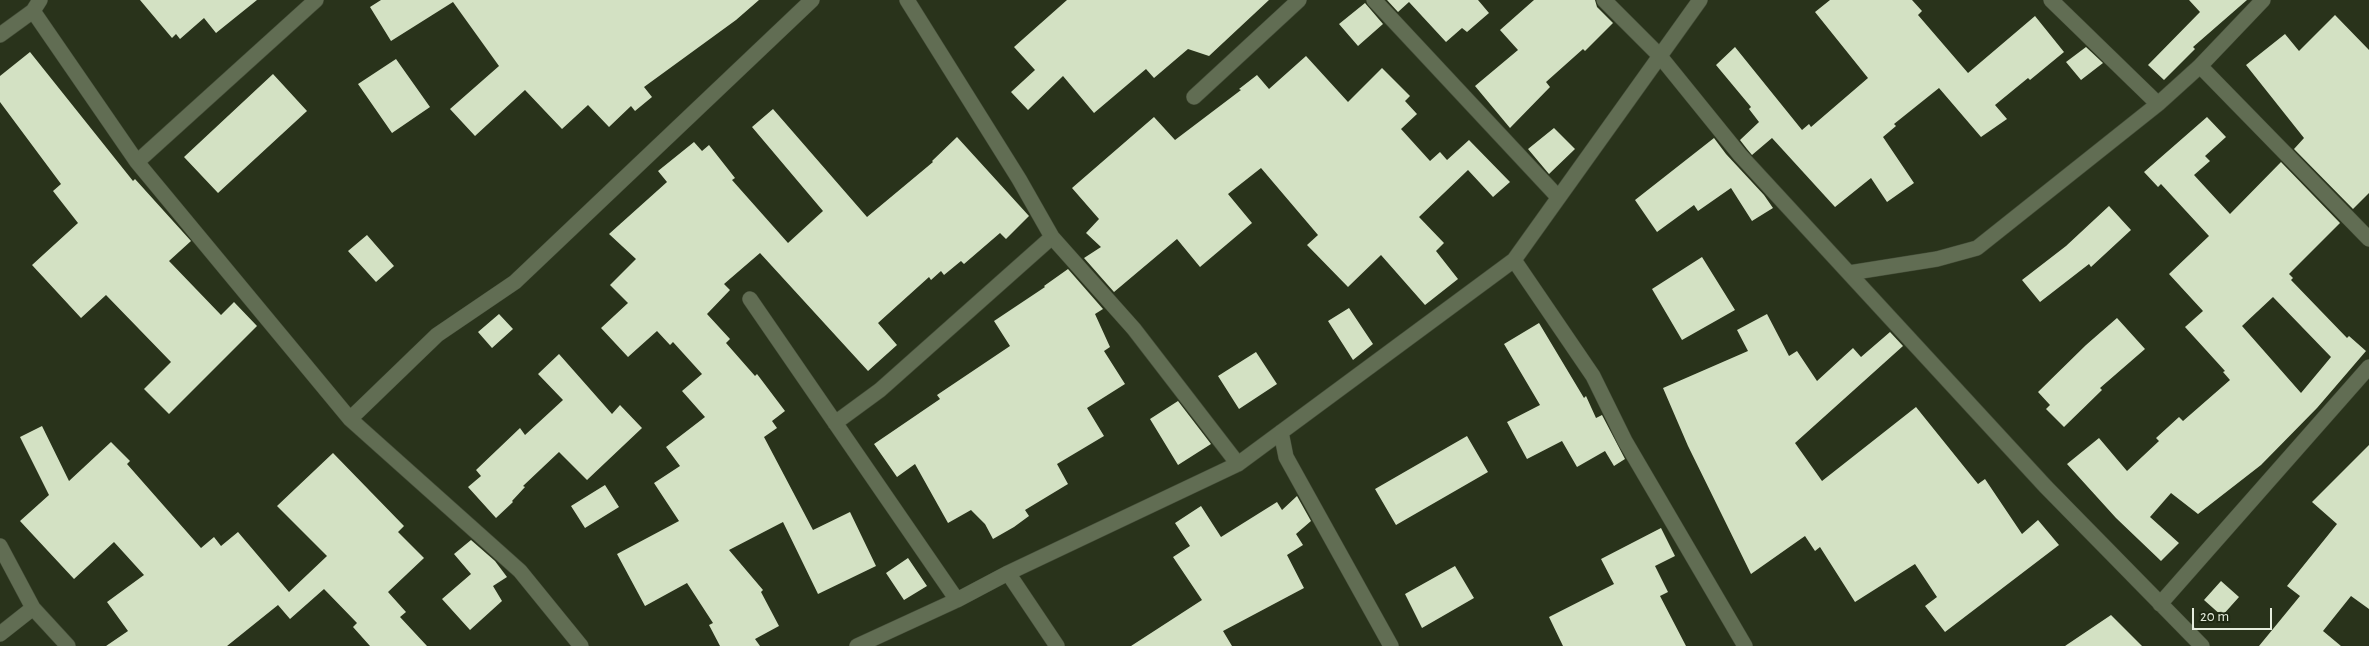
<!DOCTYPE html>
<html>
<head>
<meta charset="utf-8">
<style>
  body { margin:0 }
  #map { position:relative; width:2369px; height:646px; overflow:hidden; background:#29331b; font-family:"Alegreya Sans",sans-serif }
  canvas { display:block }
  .scale { position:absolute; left:2192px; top:608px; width:80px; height:22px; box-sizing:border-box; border:2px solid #e6edde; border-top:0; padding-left:6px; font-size:15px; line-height:18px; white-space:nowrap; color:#e6edde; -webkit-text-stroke:4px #1f2912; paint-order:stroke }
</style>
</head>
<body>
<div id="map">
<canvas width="2369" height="646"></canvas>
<div class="scale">20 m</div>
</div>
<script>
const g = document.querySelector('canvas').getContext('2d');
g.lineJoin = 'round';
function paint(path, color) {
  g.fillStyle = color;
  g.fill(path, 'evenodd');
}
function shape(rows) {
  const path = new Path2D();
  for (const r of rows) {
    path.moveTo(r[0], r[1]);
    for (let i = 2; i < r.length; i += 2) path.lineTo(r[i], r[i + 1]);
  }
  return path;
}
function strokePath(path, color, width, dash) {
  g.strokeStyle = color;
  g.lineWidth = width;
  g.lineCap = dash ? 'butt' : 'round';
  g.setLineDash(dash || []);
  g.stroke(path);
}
paint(shape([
  [140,0,257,0,216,33,204,18,180,39,176,34,172,38],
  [381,0,759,0,736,20,644,87,652,97,635,111,631,106,609,127,588,105,562,129,525,90,475,136,450,109,499,66,453,2,391,41,370,7],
  [1067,0,1269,0,1209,56,1188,49,1154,78,1146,69,1094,113,1063,76,1028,110,1011,92,1035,70,1014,47],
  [1387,0,1478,0,1489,13,1467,32,1462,28,1446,42,1409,2,1398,12],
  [1534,0,1595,0,1597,7,1613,23,1585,51,1583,49,1546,82,1550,87,1510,128,1475,86,1518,50,1500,30],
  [1830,0,1912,0,1922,11,1918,15,1968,73,2035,16,2064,52,2030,80,2028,78,1995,105,2007,119,1981,137,1939,88,1894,124,1896,126,1883,137,1914,183,1887,202,1871,178,1835,207,1772,138,1752,155,1747,149,1740,140,1759,122,1749,109,1751,107,1716,65,1735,47,1802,130,1809,124,1811,127,1868,78,1815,12],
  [2189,0,2247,0,2193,47,2195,49,2164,80,2148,65,2200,12],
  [1365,3,1383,24,1358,46,1339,24],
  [2335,15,2369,50,2369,193,2353,209,2294,149,2304,138,2246,65,2285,34,2299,51],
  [2086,47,2103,63,2081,80,2066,62],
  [30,52,133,181,135,179,191,241,169,261,221,315,234,302,257,326,169,414,144,389,171,362,106,295,81,318,32,265,78,223,53,191,61,184,0,102,0,76],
  [1306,56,1348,102,1382,68,1410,96,1405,101,1417,114,1401,129,1430,161,1440,152,1447,160,1469,140,1510,182,1493,197,1468,170,1419,217,1444,243,1436,251,1458,279,1425,305,1381,255,1348,287,1307,245,1318,235,1261,168,1228,194,1252,223,1200,267,1177,239,1114,292,1084,258,1101,247,1086,233,1099,219,1072,188,1154,117,1175,140,1241,90,1239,89,1257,75,1269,89],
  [396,59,430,107,392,133,358,84],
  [273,74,307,111,218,193,184,157],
  [773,109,867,217,933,162,932,161,957,137,1029,216,1006,239,1000,233,964,264,961,261,944,275,941,271,931,280,929,277,878,323,897,345,868,371,760,253,724,284,730,290,707,314,730,339,726,343,755,376,757,374,785,411,772,421,777,428,764,437,813,530,850,512,876,566,818,594,783,522,729,550,763,590,761,592,779,626,755,639,760,646,720,646,709,625,713,623,687,583,645,606,617,554,679,521,654,483,680,466,666,447,705,417,682,391,702,374,673,342,670,345,657,331,628,357,601,328,628,303,610,285,636,259,609,234,667,182,658,171,694,142,702,151,709,145,735,178,732,180,788,243,823,211,752,127],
  [2207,117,2226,137,2205,156,2210,161,2194,175,2230,214,2281,162,2340,223,2289,274,2293,278,2291,280,2347,338,2349,336,2366,351,2317,408,2261,465,2198,514,2171,493,2150,517,2179,543,2161,561,2116,518,2067,464,2099,438,2127,471,2159,441,2156,438,2179,417,2183,421,2230,380,2223,372,2225,371,2185,327,2203,311,2169,274,2209,236,2161,184,2158,187,2144,172],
  [2273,297,2331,357,2301,393,2242,326],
  [1554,128,1575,149,1549,174,1528,149],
  [1714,138,1726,154,1764,195,1773,208,1752,221,1731,188,1698,211,1694,205,1657,232,1635,200],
  [2109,206,2131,230,2091,267,2089,264,2040,302,2022,280,2066,246],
  [367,235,394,266,376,282,348,251],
  [1702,257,1735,310,1682,340,1652,289],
  [1068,269,1103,309,1095,314,1110,347,1104,351,1125,384,1087,408,1104,436,1057,464,1068,484,1025,510,1029,516,1014,527,993,539,985,524,971,510,948,523,915,464,897,477,874,444,940,399,937,395,1010,346,994,321,1045,287,1044,286],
  [1349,308,1373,344,1353,360,1328,321],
  [499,314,513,329,492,348,478,332],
  [1767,314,1789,356,1797,351,1817,381,1853,348,1861,357,1890,332,1903,346,1795,443,1822,481,1916,407,1978,484,1985,479,2022,534,2038,520,2059,545,1945,632,1925,606,1937,597,1915,564,1855,602,1820,547,1815,551,1805,536,1751,574,1688,446,1663,388,1748,351,1737,330],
  [2117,318,2145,349,2100,388,2102,390,2064,427,2046,409,2050,405,2038,392,2086,345],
  [1539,323,1584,398,1586,396,1596,418,1602,415,1625,459,1614,466,1605,451,1577,467,1562,441,1527,459,1507,422,1540,405,1504,344],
  [1256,352,1277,384,1239,409,1218,376],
  [559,354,612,414,620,405,642,428,587,480,559,452,523,486,525,487,512,501,513,502,496,518,468,487,481,476,476,470,520,428,525,435,563,400,538,374],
  [1178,401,1211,444,1178,465,1150,419],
  [42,426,69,481,111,442,130,461,127,464,201,548,214,537,221,546,238,532,289,592,327,556,277,506,333,453,404,526,398,532,424,558,388,592,406,612,400,617,427,646,370,646,353,627,357,623,324,589,290,619,278,605,227,646,106,646,128,631,107,602,144,575,114,542,74,579,20,521,49,495,20,437],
  [1467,436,1488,472,1396,525,1375,489],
  [2369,445,2369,609,2351,596,2323,631,2341,646,2259,646,2300,596,2287,586,2337,524,2312,502],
  [605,485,619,507,585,528,571,506],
  [1297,496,1311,521,1296,534,1303,545,1287,555,1304,588,1223,631,1232,646,1131,646,1202,600,1173,557,1190,546,1175,523,1201,506,1221,537,1277,502,1282,510],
  [1661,528,1675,556,1655,566,1668,592,1660,596,1686,646,1563,646,1549,617,1614,584,1601,559],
  [471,540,495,561,507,577,493,586,502,601,470,630,442,599,471,574,454,554],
  [908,558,927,586,904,600,886,573],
  [1455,566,1474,598,1422,628,1405,594],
  [2221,581,2239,597,2222,616,2204,600],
  [2111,615,2142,646,2065,646]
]), '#d3e1c3');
const minor = shape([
  [1374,0,1558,197],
  [1604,0,1659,55,1740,155,2046,487,2202,646],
  [2051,0,2158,104],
  [33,11,137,162,350,419,520,571,581,646],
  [0,35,33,11,40,0],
  [2200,66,2369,239],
  [1194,97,1299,0],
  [137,162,316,0],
  [1052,237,1134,329,1238,464],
  [1514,260,1593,376,1625,441,1745,646],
  [1849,273,1937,259,1977,248,2158,104,2200,66,2263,0],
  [750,299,957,600],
  [350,419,437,335,515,282,812,0],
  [835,423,880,390,1052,237,1019,179,907,0],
  [1281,432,1286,457,1391,646],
  [0,546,33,608,68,646],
  [1008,573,1057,646],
  [2160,604,2369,367],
  [0,634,33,608],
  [857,646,957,600,1008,573,1238,464,1514,260,1700,0]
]);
strokePath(minor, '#444d38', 16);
strokePath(minor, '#616d53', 15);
</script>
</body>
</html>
